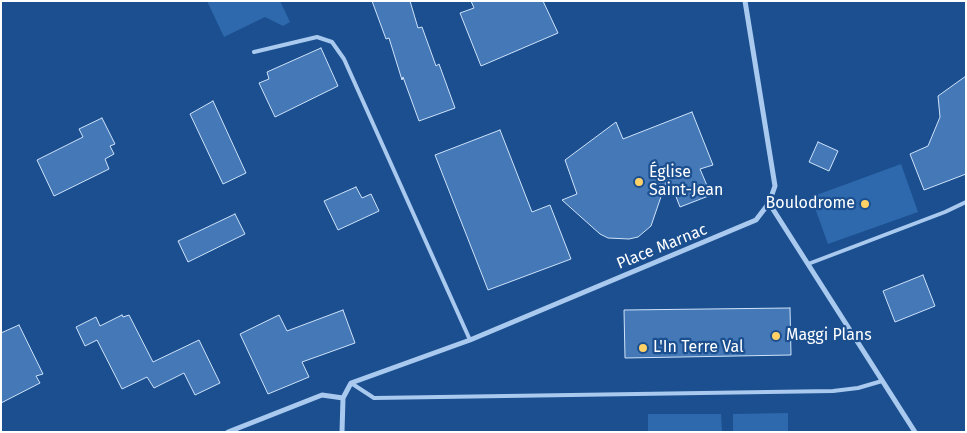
<!DOCTYPE html>
<html>
<head>
<meta charset="utf-8">
<style>
  body { margin:0 }
  #map { position:relative; width:967px; height:433px; overflow:hidden; background:#1b4f8f; font-family:"Fira Sans",sans-serif }
  canvas { display:block }
  .frame { position:absolute; inset:0; border:2px solid #fff; pointer-events:none }
</style>
</head>
<body>
<div id="map">
<canvas width="967" height="433"></canvas>
<div class="frame"></div>
</div>
<script>
const g = document.querySelector('canvas').getContext('2d');
g.lineJoin = 'round';
function paint(path, color) {
  g.fillStyle = color;
  g.fill(path, 'evenodd');
}
function shape(rows) {
  const path = new Path2D();
  for (const r of rows) {
    path.moveTo(r[0], r[1]);
    for (let i = 2; i < r.length; i += 2) path.lineTo(r[i], r[i + 1]);
  }
  return path;
}
function strokePath(path, color, width, dash) {
  g.strokeStyle = color;
  g.lineWidth = width;
  g.lineCap = dash ? 'butt' : 'round';
  g.setLineDash(dash || []);
  g.stroke(path);
}
function write(font, color, halo, rows, align = 'center') {
  g.font = font + ' "Fira Sans",sans-serif';
  g.lineWidth = 4.5;
  g.setLineDash([]);
  g.textBaseline = 'middle';
  g.strokeStyle = halo;
  g.fillStyle = color;
  for (const [text, x, y, turn = 0] of rows) {
    g.save();
    g.translate(x, y);
    g.rotate((+turn || 0) * Math.PI / 180);
    g.textAlign = isNaN(turn) ? turn : align;
    if (halo) g.strokeText(text, 0, 0);
    g.fillText(text, 0, 0);
    g.restore();
  }
}
paint(shape([
  [207,1,280,1,290,22,283,26,265,17,224,37],
  [901,164,918,212,828,244,811,197],
  [788,413,788,432,733,432,733,414],
  [648,414,721,414,722,432,648,432]
]), '#2e69ad');
const building = shape([
  [372,1,410,1,418,28,422,27,436,66,439,64,455,108,419,121,403,77,402,80,389,38,386,39,372,1],
  [471,1,543,1,558,33,481,66,460,13,474,8,471,1],
  [321,48,338,86,275,117,259,83,269,79,267,72,321,48],
  [966,76,966,174,924,190,910,154,928,146,940,117,938,96,966,76],
  [213,101,246,173,223,184,190,114,213,101],
  [692,112,713,165,700,169,711,195,680,207,668,176,651,226,638,237,629,239,608,238,600,234,562,200,577,194,565,160,616,122,623,139,692,112],
  [102,118,115,144,110,146,114,154,105,159,109,169,54,196,37,160,83,137,79,129,102,118],
  [500,130,532,212,550,205,571,259,488,290,435,155,500,130],
  [818,142,838,151,829,171,809,162,818,142],
  [356,187,362,198,371,194,379,211,338,230,324,201,356,187],
  [235,214,245,234,188,262,178,241,235,214],
  [923,275,935,306,895,322,883,291,923,275],
  [790,308,791,355,625,358,624,310,790,308],
  [343,310,355,343,302,362,309,377,268,394,240,334,279,315,287,331,343,310],
  [122,315,123,317,129,315,153,362,199,340,220,383,195,395,184,373,154,388,147,377,122,389,97,340,85,346,76,327,96,317,100,326,122,315],
  [19,325,43,374,36,376,40,383,1,403,1,333,19,325]
]);
paint(building, '#4478b7');
strokePath(building, '#cfe3fa', 1);
strokePath(shape([
  [254,52,317,37,332,42,344,59,470,340],
  [808,264,945,212,966,202],
  [351,383,374,398,833,391,858,388,882,381]
]), '#a9c9ee', 4);
strokePath(shape([
  [769,203,915,432],
  [228,432,322,395,343,398],
  [342,432,343,398,351,383,470,340,756,220,769,203,775,186,745,1]
]), '#a9c9ee', 5);
for (const [x, y, r, color] of [
  [639,182,5,"#ffd166"],
  [865,204,5,"#ffd166"],
  [776,336,5,"#ffd166"],
  [643,348,5,"#ffd166"]
]) {
  const dot = new Path2D();
  dot.arc(x, y, r, 0, 2 * Math.PI);
  g.fillStyle = color;
  g.fill(dot);
  strokePath(dot, '#1b4f8f', 2);
}
write('16px', '#fff', '#1b4f8f', [
  ["Église",649,173],
  ["Saint-Jean",649,191],
  ["Boulodrome",855,204,"right"],
  ["Maggi Plans",786,336],
  ["L'In Terre Val",653,348]
], 'left');
write('16px', '#fff', '#1b4f8f', [
  ["Place Marnac",662,247,-22]
]);
</script>
</body>
</html>
